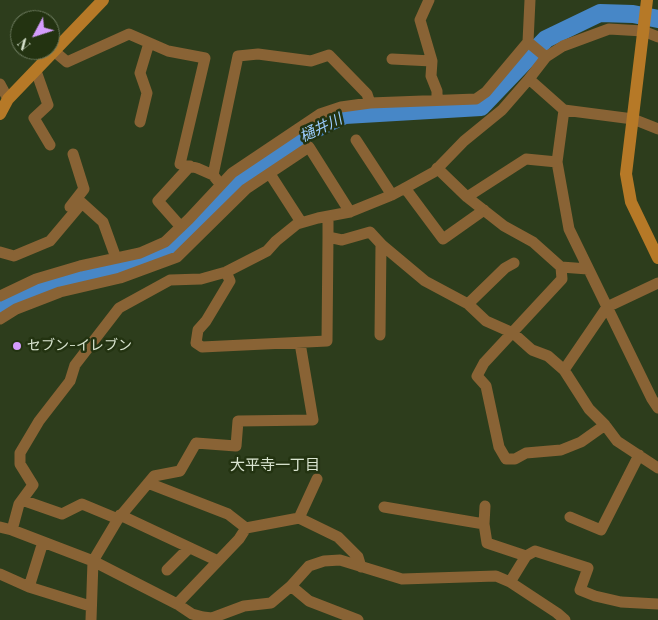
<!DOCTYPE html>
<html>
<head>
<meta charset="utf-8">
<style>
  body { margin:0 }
  #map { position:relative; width:658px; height:620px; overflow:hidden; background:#2d3d1c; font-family:"Playfair Display",serif }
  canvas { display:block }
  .north { position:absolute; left:10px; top:10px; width:50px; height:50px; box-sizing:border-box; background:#233311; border:1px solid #6c7a5e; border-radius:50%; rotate:230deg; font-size:14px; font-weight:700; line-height:20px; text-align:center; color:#dae5d1 }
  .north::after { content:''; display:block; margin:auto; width:18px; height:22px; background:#d49cfc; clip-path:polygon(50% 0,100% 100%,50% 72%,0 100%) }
</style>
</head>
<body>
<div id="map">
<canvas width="658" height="620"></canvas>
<div class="north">N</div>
</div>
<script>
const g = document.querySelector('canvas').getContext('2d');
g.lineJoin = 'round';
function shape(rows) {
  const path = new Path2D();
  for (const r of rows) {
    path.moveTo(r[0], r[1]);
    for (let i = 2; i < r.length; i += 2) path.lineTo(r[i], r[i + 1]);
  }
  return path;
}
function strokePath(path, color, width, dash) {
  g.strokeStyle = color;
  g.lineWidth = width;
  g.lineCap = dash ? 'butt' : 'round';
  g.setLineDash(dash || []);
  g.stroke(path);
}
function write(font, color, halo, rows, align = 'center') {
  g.font = font + ' "Playfair Display","Noto Sans JP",serif';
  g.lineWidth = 5;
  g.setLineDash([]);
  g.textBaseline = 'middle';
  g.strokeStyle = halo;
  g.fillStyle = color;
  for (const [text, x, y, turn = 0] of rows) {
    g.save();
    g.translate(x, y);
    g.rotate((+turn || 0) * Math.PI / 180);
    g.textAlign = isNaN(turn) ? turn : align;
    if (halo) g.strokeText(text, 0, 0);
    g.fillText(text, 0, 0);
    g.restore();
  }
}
strokePath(shape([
  [0,307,17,296,130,266,171,249,229,186,301,136,345,115,481,107,546,39,600,13,633,14,658,19]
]), '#4787c7', 18);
strokePath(shape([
  [429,0,420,20,432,61,431,76,437,91,437,100],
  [528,42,546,57],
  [54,51,67,62,129,34,168,51,205,58,180,164,197,168,213,175],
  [392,59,432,61],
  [36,71,48,105,34,118,50,145],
  [529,79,546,57,563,46,609,29,643,31,658,37],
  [0,84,8,99],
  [564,110,557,162,569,229,652,399,658,408],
  [140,122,147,93,140,73,149,43],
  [356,140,392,195],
  [437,168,467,197,504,226,533,242,561,267,588,269],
  [270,174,301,222],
  [217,180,213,175,238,56,258,54,311,61,329,55,367,94,370,103],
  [405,188,443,239,484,210],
  [467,197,526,159,557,162],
  [70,207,84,189,73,154],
  [328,216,328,237,342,240,370,232,382,245,425,281,468,304,486,321,513,333,532,350,548,356,564,370,589,409,605,425,617,441,658,468],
  [181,227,158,201,190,166],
  [0,252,14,256,50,241,82,203,103,222,116,258],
  [561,267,562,279,484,363,477,376,486,386,499,447,506,459,515,459,526,453,561,450,581,442,605,425],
  [226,272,230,281,206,321,198,330,196,343,202,347,327,341,328,237],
  [0,296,36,279,80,266,140,253,165,242,189,219,232,173,320,114,341,107,370,103,476,99,486,92,528,42,530,0],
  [468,304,505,268,514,263],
  [0,319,16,309,60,292,120,278,177,257,246,189,309,147,350,212],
  [380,335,381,244],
  [564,370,607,307,658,283],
  [148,483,228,514,246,528],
  [22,500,62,514,82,504,118,519],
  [384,507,484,524,487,543,526,556,510,582],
  [120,515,218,561],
  [570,517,601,530,639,455],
  [299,518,317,479],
  [484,524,485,506],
  [0,527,12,530,19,504,33,485,20,464,20,453,39,421,70,381,75,365,119,308,170,280,201,279,226,272,267,251,276,241,297,224,318,218,350,212,392,195,405,188,434,172,464,141,502,110,529,79,564,110,633,119,658,129],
  [12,530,93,561,177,604,192,614,203,617,212,618,244,606,271,603,291,586,309,566,324,561,340,560,402,579,496,576,510,582,557,613,565,620],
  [526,556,535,551,588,568,580,590,595,596,621,602,658,604],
  [167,570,189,548],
  [0,574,29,587,90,606],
  [291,586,309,601,358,620],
  [29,587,43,542],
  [177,604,239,539,246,528,299,518,338,537,358,557,361,567],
  [91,620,93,561,118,519,154,476,180,471,196,443,236,446,238,421,313,420,300,343]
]), '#896335', 11);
strokePath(shape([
  [647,0,626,174,631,202,658,258],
  [0,114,8,99,103,0]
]), '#b67927', 12);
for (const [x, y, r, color] of [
  [17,346,5,"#d49cfc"]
]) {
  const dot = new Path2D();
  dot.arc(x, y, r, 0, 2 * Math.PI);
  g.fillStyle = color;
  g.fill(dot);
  strokePath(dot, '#233311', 2);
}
write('14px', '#dae5d1', '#233311', [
  ["セブン-イレブン",27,346]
], 'left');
write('italic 15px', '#9bccfe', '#233311', [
  ["樋井川",321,128,-26]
]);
write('15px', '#dae5d1', '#233311', [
  ["大平寺一丁目",275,465]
]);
</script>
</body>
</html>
